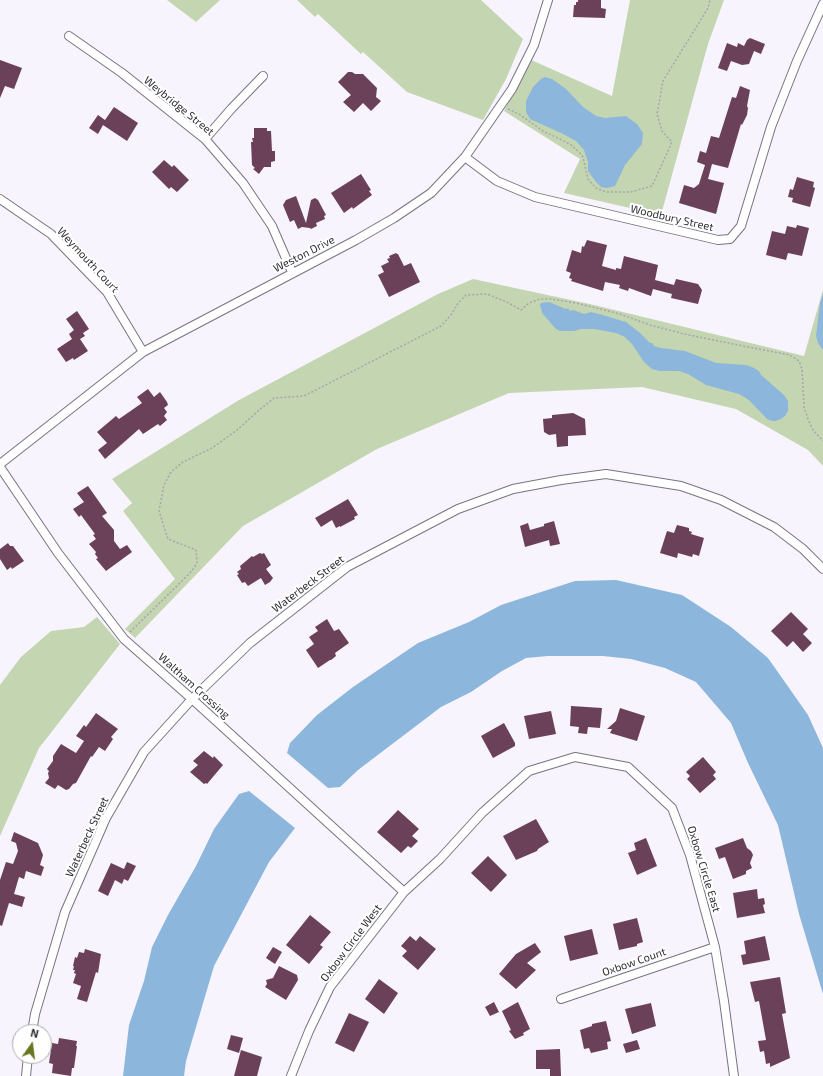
<!DOCTYPE html>
<html>
<head>
<meta charset="utf-8">
<style>
  body { margin:0 }
  #map { position:relative; width:823px; height:1076px; overflow:hidden; background:#f7f4fd; font-family:"Exo 2",sans-serif }
  canvas { display:block }
  .north { position:absolute; left:12px; top:1024px; width:40px; height:40px; box-sizing:border-box; background:#fff; border:1px solid #ababad; border-radius:50%; rotate:14deg; font-size:11px; font-weight:700; line-height:16px; text-align:center; color:#2e2c32 }
  .north::after { content:''; display:block; margin:auto; width:14px; height:18px; background:#6b751f; clip-path:polygon(50% 0,100% 100%,50% 72%,0 100%) }
</style>
</head>
<body>
<div id="map">
<canvas width="823" height="1076"></canvas>
<div class="north">N</div>
</div>
<script>
const g = document.querySelector('canvas').getContext('2d');
g.lineJoin = 'round';
function paint(path, color) {
  g.fillStyle = color;
  g.fill(path, 'evenodd');
}
function shape(rows) {
  const path = new Path2D();
  for (const r of rows) {
    path.moveTo(r[0], r[1]);
    for (let i = 2; i < r.length; i += 2) path.lineTo(r[i], r[i + 1]);
  }
  return path;
}
function strokePath(path, color, width, dash) {
  g.strokeStyle = color;
  g.lineWidth = width;
  g.lineCap = dash ? 'butt' : 'round';
  g.setLineDash(dash || []);
  g.stroke(path);
}
function write(font, color, halo, rows, align = 'center') {
  g.font = font + ' "Exo 2",sans-serif';
  g.lineWidth = 4;
  g.setLineDash([]);
  g.textBaseline = 'middle';
  g.strokeStyle = halo;
  g.fillStyle = color;
  for (const [text, x, y, turn = 0] of rows) {
    g.save();
    g.translate(x, y);
    g.rotate((+turn || 0) * Math.PI / 180);
    g.textAlign = isNaN(turn) ? turn : align;
    if (halo) g.strokeText(text, 0, 0);
    g.fillText(text, 0, 0);
    g.restore();
  }
}
paint(shape([
  [167,0,220,0,196,22],
  [297,0,481,0,523,39,506,79,483,120,407,92,363,52,361,54,318,14,315,17],
  [630,0,724,0,708,44,661,215,564,193,580,159,504,111,529,59,612,96],
  [473,279,594,305,804,356,823,290,823,466,808,450,736,409,642,387,509,393,377,449,243,526,135,638,125,629,175,579,123,511,132,503,112,479,239,400,438,294],
  [97,617,120,644,39,748,0,836,0,685,21,657,51,631,84,627]
]), '#c4d5b1');
paint(shape([
  [545,77,552,79,566,89,583,107,596,116,605,118,626,116,637,124,643,133,642,144,625,165,615,186,607,188,601,187,596,182,588,171,588,162,584,150,576,141,561,133,530,119,526,112,526,101,533,87,541,79],
  [823,293,823,350,818,343,816,336,820,303],
  [549,302,566,309,568,308,570,311,573,310,584,314,591,312,599,314,626,322,640,333,650,343,652,343,654,346,661,348,685,351,716,363,746,365,754,368,759,371,761,375,784,395,788,401,788,411,785,416,781,419,775,421,772,421,767,419,749,400,739,394,706,385,688,374,679,371,660,371,652,369,644,362,632,344,625,337,616,333,594,329,581,329,574,331,560,331,556,329,542,313,540,305,541,303],
  [616,580,682,595,731,627,768,658,808,715,823,748,823,994,799,914,778,825,748,763,731,723,696,682,665,668,631,659,603,656,548,656,526,658,502,671,471,692,441,707,358,770,340,787,328,788,287,753,290,743,317,715,353,687,418,643,469,622,501,605,575,581],
  [249,791,295,828,269,862,214,966,186,1061,184,1076,123,1076,129,1025,144,981,152,947,168,915,196,866,214,829,239,794]
]), '#8cb6db');
paint(shape([
  [578,0,601,0,601,8,606,9,605,18,573,17,574,5,576,5,576,2,578,2],
  [750,38,765,44,761,54,754,51,749,64,742,65,731,61,727,71,718,68,727,43,737,47,738,43,744,46,747,40],
  [0,60,22,68,14,89,5,86,0,98],
  [348,72,352,72,355,74,363,74,377,88,376,97,381,101,371,111,363,103,354,112,343,102,351,95,338,82],
  [740,86,750,90,747,106,748,108,747,115,742,125,741,124,728,168,712,164,708,179,724,183,716,214,679,203,684,185,694,188,699,184,705,165,697,162,700,151,706,153,711,136,719,138,732,97,736,98],
  [114,107,138,123,127,141,103,125,98,134,89,128,98,115,105,120],
  [254,128,267,128,267,131,271,131,272,151,275,151,275,161,271,162,271,167,264,167,259,174,253,169,255,168,252,165,251,142,253,142,252,138,254,138],
  [164,160,172,167,174,165,189,180,177,192,171,187,169,189,152,172],
  [361,174,371,190,369,191,372,195,353,209,352,207,344,213,331,193],
  [797,177,814,182,813,187,815,188,810,207,792,202,793,198,788,197,790,189,793,190],
  [296,196,306,223,311,200,315,198,318,200,326,215,324,216,325,219,316,223,317,226,311,229,310,228,302,227,298,229,294,220,290,222,283,205,286,200],
  [797,225,809,228,802,256,788,253,786,260,766,255,772,231,785,234,787,226,796,228],
  [587,240,607,245,602,266,616,270,616,268,621,269,624,256,658,265,655,280,674,285,676,279,698,284,702,290,698,304,671,298,672,294,653,289,651,296,629,288,628,291,619,288,620,285,605,282,603,291,571,281,572,279,569,278,571,273,566,271,572,250,581,253,582,246,584,247],
  [396,253,397,254,398,254,404,266,411,263,420,282,389,297,378,275,384,272,381,266,389,262,387,259,390,258,389,256],
  [77,311,89,329,83,333,85,336,80,339,88,351,74,360,73,358,66,362,57,349,72,339,69,334,74,330,66,319],
  [148,389,154,397,160,392,167,402,168,405,164,408,167,412,164,416,167,420,160,426,158,424,143,434,139,429,105,459,98,450,107,443,97,432,116,416,119,419,142,403,137,397],
  [573,413,585,419,586,435,568,436,568,446,557,447,556,434,549,435,544,432,543,419,552,418,552,415],
  [88,486,107,513,102,516,114,530,114,541,120,549,127,545,132,552,106,571,96,559,98,558,95,554,96,552,89,544,96,539,93,535,95,534,81,515,79,517,73,509,84,502,77,493],
  [348,499,358,515,354,517,355,519,340,527,340,526,336,528,332,520,321,527,315,518],
  [554,521,560,544,550,546,549,540,525,547,520,526,528,523,530,530,544,526,544,524],
  [677,525,689,528,689,531,692,532,691,534,704,538,699,556,693,554,692,557,678,553,677,558,660,553,667,531,674,533],
  [8,543,10,546,13,546,24,561,12,569,11,567,7,570,0,559,0,549],
  [260,553,262,554,264,553,271,565,266,569,273,578,270,582,265,585,261,578,248,586,245,582,242,583,237,575,239,574,237,572,241,569,240,566,252,556,253,557],
  [791,612,808,629,803,634,812,643,803,652,793,641,787,647,771,631],
  [327,619,334,631,339,629,349,643,335,653,336,656,331,660,330,660,318,668,306,650,314,644,309,637,318,631,315,627],
  [571,706,602,708,600,728,588,727,587,734,578,733,579,727,570,726],
  [620,708,645,716,637,741,610,733,612,729,607,729,616,721],
  [551,711,556,734,529,739,524,716],
  [96,713,118,729,111,737,113,739,105,751,99,747,92,757,91,756,76,783,73,784,69,789,66,790,58,785,55,789,45,783,49,778,48,773,49,771,47,769,53,761,53,756,61,744,76,753,84,741,76,736,84,725,86,727],
  [504,723,515,743,515,746,493,758,481,736],
  [204,751,213,758,214,756,223,765,207,784,206,783,204,784,190,772,198,765,193,761],
  [703,757,716,772,713,775,716,779,700,793,687,779,690,776,686,772],
  [398,810,419,829,412,836,418,841,411,848,408,846,401,853,377,832],
  [536,819,549,842,538,849,537,851,516,860,503,836],
  [14,832,38,843,43,855,40,865,44,867,41,876,26,871,24,879,19,877,14,894,25,897,22,907,9,903,2,926,0,925,0,880,6,862,13,864,18,851,16,843,11,841],
  [646,838,657,866,637,875,628,853,636,850,634,843],
  [743,838,747,848,751,851,753,855,750,863,752,868,746,871,746,874,733,879,725,857,719,859,715,848],
  [488,856,507,875,491,892,471,873],
  [127,862,136,866,128,881,124,879,122,884,115,880,108,896,98,891,111,863,124,869],
  [757,889,758,899,764,898,765,904,763,905,765,913,737,918,733,893],
  [310,915,331,932,320,945,323,947,309,964,286,945],
  [637,918,643,942,637,944,637,946,619,950,613,924],
  [592,929,598,954,570,961,564,936],
  [410,936,416,941,420,936,436,949,418,970,402,956,407,951,401,946],
  [765,936,770,960,743,965,741,955,746,954,744,941],
  [535,943,541,952,527,963,536,970,516,989,499,974,516,954],
  [273,947,282,952,275,964,266,958],
  [85,949,101,954,98,973,96,972,87,1002,77,999,81,986,73,983,76,974,74,973,75,970,73,970,74,966,73,966,75,957,77,958,79,952,84,953],
  [279,966,297,975,298,980,286,1000,265,987,267,984,266,980,273,978],
  [780,977,786,1013,782,1014,790,1058,770,1067,770,1063,766,1064,764,1051,760,1052,758,1041,766,1040,759,1001,755,1002,750,982],
  [379,979,398,993,384,1014,365,999],
  [494,1002,499,1012,490,1016,485,1007],
  [518,1002,530,1029,523,1033,524,1035,515,1039,509,1031,511,1030,502,1011],
  [651,1003,656,1026,632,1034,625,1009],
  [349,1013,369,1022,354,1052,335,1043],
  [606,1021,611,1041,607,1042,608,1049,591,1053,589,1048,584,1049,580,1030,592,1026,592,1024],
  [231,1035,243,1038,239,1053,227,1049],
  [59,1038,77,1041,76,1046,77,1046,74,1068,72,1068,71,1076,52,1073,53,1064,49,1063,52,1043,58,1044],
  [637,1040,640,1049,626,1053,623,1044],
  [560,1049,561,1076,550,1076,550,1069,536,1069,536,1050],
  [241,1050,262,1057,257,1076,234,1076]
]), '#6b4059');
const minor = shape([
  [69,36,122,73,205,139,243,183,272,226,292,272],
  [205,139,232,108,263,76],
  [465,157,497,181,535,197,718,240,730,239,741,226,771,127,797,61,823,4],
  [0,199,51,234,107,292,143,352],
  [0,464,143,352,356,240,394,218,431,193,465,157,512,89,534,45,548,0],
  [0,467,58,553,124,639,192,699,404,892],
  [561,999,715,947],
  [32,1032,35,1014,65,912,106,818,144,752,192,699,250,643,347,567,458,509,513,489,561,480,606,474,681,486,721,500,774,527,803,549,823,569],
  [26,1076,28,1056],
  [291,1076,309,1031,330,987,404,892,440,859,482,813,529,771,575,757,628,767,672,808,690,855,715,947,724,1001,734,1076]
]);
strokePath(minor, '#787381', 10);
strokePath(shape([
  [508,109,519,114,543,131,570,144,579,152,583,157,588,179,596,188,606,192,631,192,652,186,672,142,662,131,657,114,663,81,708,8,710,0],
  [130,632,187,576,195,567,197,562,196,550,168,539,159,511,164,485,171,472,183,462,212,448,237,430,258,411,274,398,304,396,441,326,451,315,458,303,466,295,487,294,509,303,521,310,529,303,540,299,551,299,576,303,620,314,650,325,684,334,738,345,790,355,799,361,802,369,804,407,808,419,813,430,823,441]
]), '#a7a5ad', 1.5, [2, 2]);
strokePath(minor, '#fff', 8);
write('11px', '#2e2c32', '#fff', [
  ["Weybridge Street",179,106,39],
  ["Woodbury Street",672,218,13],
  ["Weston Drive",304,254,-27],
  ["Weymouth Court",88,260,47],
  ["Waterbeck Street",308,584,-37],
  ["Waltham Crossing",194,686,42],
  ["Waterbeck Street",87,837,-65],
  ["Oxbow Circle East",704,869,73],
  ["Oxbow Circle West",351,943,-53],
  ["Oxbow Count",634,962,-19]
]);
</script>
</body>
</html>
